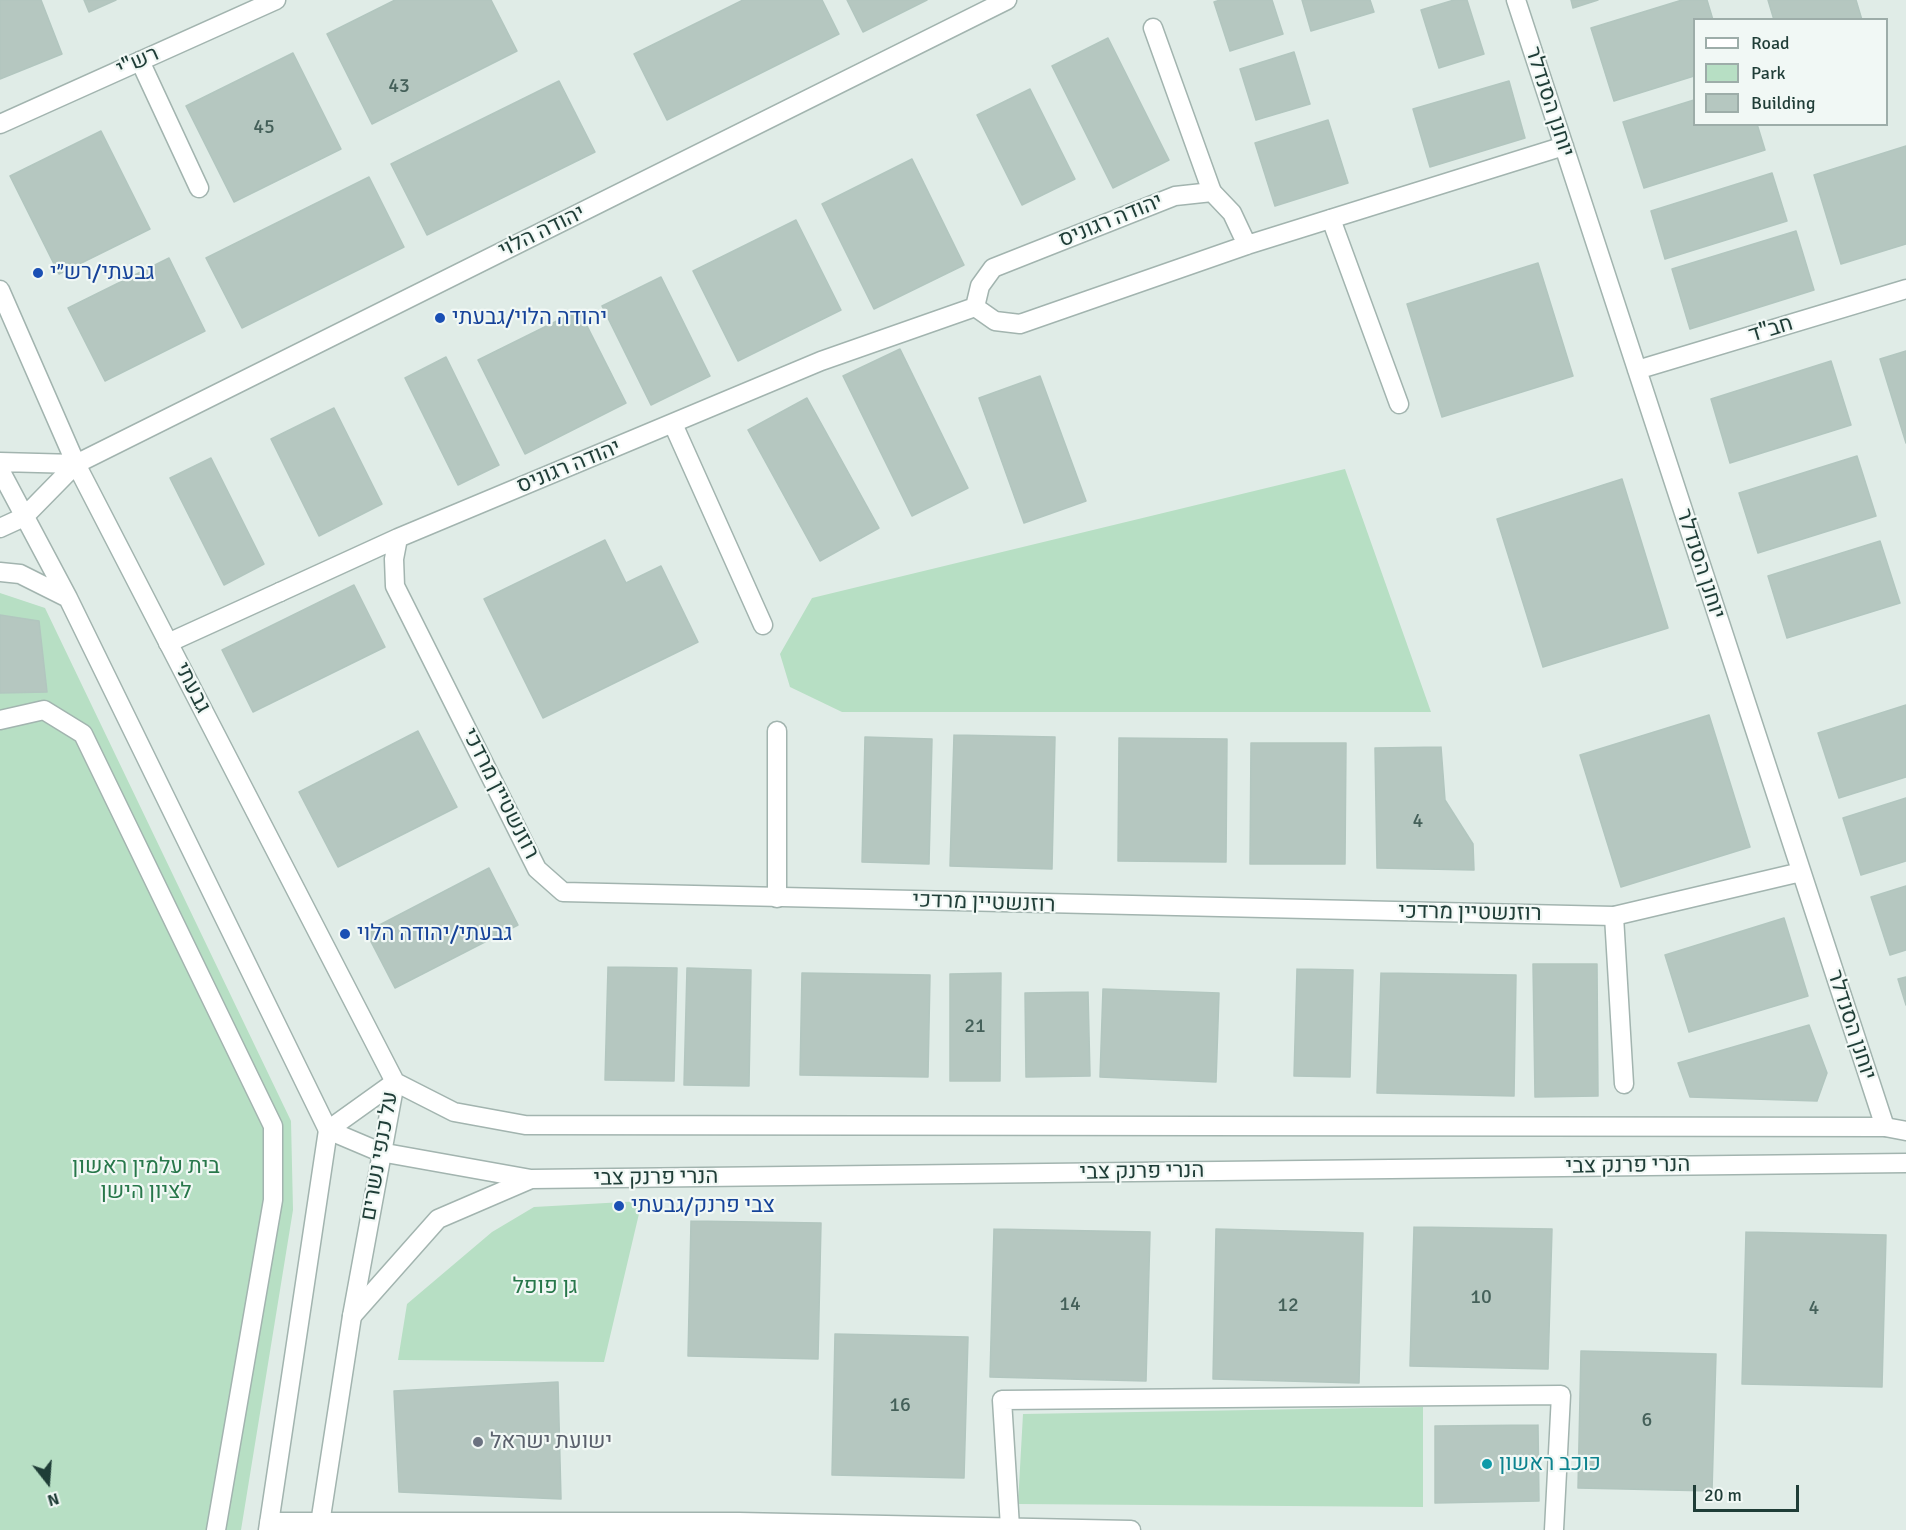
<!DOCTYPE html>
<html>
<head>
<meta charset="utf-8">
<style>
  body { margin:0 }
  #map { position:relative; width:1906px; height:1530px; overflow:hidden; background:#e0ece7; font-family:Signika,sans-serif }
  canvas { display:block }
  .legend { position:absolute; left:1693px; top:18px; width:195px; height:108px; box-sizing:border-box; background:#f1f8f5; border:2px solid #9dada9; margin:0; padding:8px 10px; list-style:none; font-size:18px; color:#1f3d37 }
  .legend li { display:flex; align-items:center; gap:12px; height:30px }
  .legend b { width:30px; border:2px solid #9dada9 }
  .north { position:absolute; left:18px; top:1452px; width:60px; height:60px; -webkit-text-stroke:4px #f1f8f5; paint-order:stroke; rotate:163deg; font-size:16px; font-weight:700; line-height:24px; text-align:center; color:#1f3d37 }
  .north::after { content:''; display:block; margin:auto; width:21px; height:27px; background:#1f3d37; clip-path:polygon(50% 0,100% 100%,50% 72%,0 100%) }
  .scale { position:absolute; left:1693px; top:1485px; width:106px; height:27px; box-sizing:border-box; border:3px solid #1f3d37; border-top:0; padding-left:8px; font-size:18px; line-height:21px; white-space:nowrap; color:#1f3d37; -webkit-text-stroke:4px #f1f8f5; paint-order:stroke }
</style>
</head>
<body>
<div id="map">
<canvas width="1906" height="1530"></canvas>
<ul class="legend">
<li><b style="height:8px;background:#fff"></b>Road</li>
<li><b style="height:16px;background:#b7dfc4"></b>Park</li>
<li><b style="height:16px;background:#b5c7c0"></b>Building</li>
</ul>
<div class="north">N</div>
<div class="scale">20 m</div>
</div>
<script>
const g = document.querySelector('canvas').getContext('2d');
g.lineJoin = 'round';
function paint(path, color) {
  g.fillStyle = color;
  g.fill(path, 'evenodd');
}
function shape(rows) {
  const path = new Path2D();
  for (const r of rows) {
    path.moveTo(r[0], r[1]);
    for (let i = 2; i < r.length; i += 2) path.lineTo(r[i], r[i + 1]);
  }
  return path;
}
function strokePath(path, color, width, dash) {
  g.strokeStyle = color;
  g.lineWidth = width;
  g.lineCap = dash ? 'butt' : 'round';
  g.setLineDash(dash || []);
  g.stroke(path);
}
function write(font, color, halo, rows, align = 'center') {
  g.font = font + ' Signika,Heebo,sans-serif';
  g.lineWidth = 4.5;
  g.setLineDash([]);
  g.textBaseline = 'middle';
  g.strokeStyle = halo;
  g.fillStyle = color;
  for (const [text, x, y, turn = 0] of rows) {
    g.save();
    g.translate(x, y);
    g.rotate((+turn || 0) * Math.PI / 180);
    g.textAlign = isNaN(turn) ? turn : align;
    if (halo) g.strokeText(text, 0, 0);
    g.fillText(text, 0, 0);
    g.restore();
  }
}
paint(shape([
  [1345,469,1431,712,842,712,790,687,780,654,812,598],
  [0,593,45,608,291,1121,293,1210,241,1530,0,1530],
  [642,1201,604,1362,398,1360,407,1304,492,1232,534,1207],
  [1423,1407,1423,1507,1018,1504,1023,1414]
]), '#b7dfc4');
const building = shape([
  [0,0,41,0,62,54,0,79,0,0],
  [84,0,116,0,89,12,84,0],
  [395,0,491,0,517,51,372,124,327,34,395,0],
  [743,0,822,0,839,34,667,120,634,54,743,0],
  [847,0,927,0,863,32,847,0],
  [1220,0,1272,0,1283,34,1230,51,1214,2,1220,0],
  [1302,0,1370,0,1374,12,1311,31,1302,0],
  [1454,0,1467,0,1484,54,1439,68,1421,10,1454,0],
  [1571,0,1598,0,1573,8,1571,0],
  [1682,0,1707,0,1713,20,1694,20,1694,76,1614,101,1591,28,1682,0],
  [1768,0,1856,0,1862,20,1774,20,1768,0],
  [1108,38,1169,160,1113,188,1052,66,1108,38],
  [1294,52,1310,104,1256,120,1240,69,1294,52],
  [293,53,341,149,234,202,186,106,293,53],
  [559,81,595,152,427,235,391,164,559,81],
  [1509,81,1525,138,1430,167,1413,109,1509,81],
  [1030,89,1075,179,1022,205,977,115,1030,89],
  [1694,100,1694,124,1757,124,1765,150,1644,188,1623,122,1694,100],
  [1328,120,1348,183,1275,206,1255,143,1328,120],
  [101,131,150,229,59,274,10,176,101,131],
  [1906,146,1906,244,1841,264,1814,175,1906,146],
  [912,159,964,265,874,309,822,204,912,159],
  [1772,173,1787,221,1665,259,1651,211,1772,173],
  [369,177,404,247,242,328,206,258,369,177],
  [796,220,841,310,738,361,693,271,796,220],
  [1796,231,1814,290,1690,329,1672,269,1796,231],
  [169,258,205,331,105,381,68,308,169,258],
  [1538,263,1573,376,1442,417,1407,304,1538,263],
  [661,277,710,376,651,405,602,306,661,277],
  [579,310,626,403,525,454,478,360,579,310],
  [900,349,968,488,912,516,843,376,900,349],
  [1906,351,1906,443,1880,359,1906,351],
  [446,357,499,465,458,485,405,378,446,357],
  [1831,361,1851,425,1730,463,1711,399,1831,361],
  [1040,376,1086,501,1024,523,979,398,1040,376],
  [807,398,879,528,820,561,748,430,807,398],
  [334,408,382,504,319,536,271,439,334,408],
  [1857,456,1876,516,1758,553,1739,493,1857,456],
  [211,458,264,564,224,585,170,478,211,458],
  [1622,479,1668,628,1543,667,1497,519,1622,479],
  [605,540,626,583,661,566,698,642,543,718,484,599,605,540],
  [1880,541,1900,603,1787,638,1768,576,1880,541],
  [354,585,385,647,253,712,222,650,354,585],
  [0,615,39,621,47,692,0,693,0,615],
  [1906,705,1906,777,1839,798,1818,733,1906,705],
  [1709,715,1750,847,1621,887,1580,755,1709,715],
  [418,731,457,807,338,867,299,792,418,731],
  [954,735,1055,737,1052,869,950,866,954,735],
  [865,737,932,739,929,864,862,862,865,737],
  [1119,738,1227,739,1226,862,1118,861,1119,738],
  [1251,743,1346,743,1345,864,1250,864,1251,743],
  [1441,747,1445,800,1473,844,1474,870,1377,868,1375,748,1441,747],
  [1906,798,1906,861,1861,875,1843,818,1906,798],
  [489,868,518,925,395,988,366,932,489,868],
  [1906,886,1906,950,1890,955,1871,897,1906,886],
  [1784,918,1808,996,1689,1032,1665,955,1784,918],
  [1533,964,1597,964,1598,1096,1535,1097,1533,964],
  [608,967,677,968,674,1081,605,1080,608,967],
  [687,968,751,970,749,1086,684,1085,687,968],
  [1297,969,1353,970,1350,1077,1294,1076,1297,969],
  [802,973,930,975,928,1077,800,1075,802,973],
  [1001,973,1000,1081,950,1081,950,974,1001,973],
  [1381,973,1516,975,1514,1096,1377,1093,1381,973],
  [1906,977,1906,1005,1898,979,1906,977],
  [1103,989,1219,993,1216,1082,1100,1077,1103,989],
  [1088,992,1090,1076,1026,1077,1025,993,1088,992],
  [1809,1025,1827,1073,1817,1101,1690,1097,1678,1063,1809,1025],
  [691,1221,821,1223,818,1359,688,1356,691,1221],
  [1414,1227,1552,1229,1548,1369,1410,1366,1414,1227],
  [994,1229,1150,1232,1146,1381,990,1377,994,1229],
  [1216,1229,1363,1233,1359,1383,1213,1379,1216,1229],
  [1746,1232,1886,1235,1882,1387,1742,1384,1746,1232],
  [835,1334,968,1337,964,1478,832,1475,835,1334],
  [1581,1351,1716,1354,1712,1491,1578,1488,1581,1351],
  [558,1382,561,1499,399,1492,394,1391,558,1382],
  [1538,1425,1539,1501,1435,1503,1435,1426,1538,1425]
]);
paint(building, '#b5c7c0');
strokePath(building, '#b2c6bf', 1.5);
const service = shape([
  [1153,28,1212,192],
  [140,61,199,188],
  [1331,219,1399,404],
  [673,424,763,625],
  [0,720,44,710,83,734,273,1126,273,1200,216,1530],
  [777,898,777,731],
  [1614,916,1624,1084],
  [1010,1527,1002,1400,1561,1395,1554,1530]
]);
const pedestrian = shape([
  [168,643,280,592]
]);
const minor = shape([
  [1516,0,1885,1127],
  [0,124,276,0],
  [975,307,995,321,1020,324,1247,245,1564,146],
  [975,307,980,286,993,268,1175,196,1212,192,1232,213,1247,245],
  [1637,370,1906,289],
  [398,538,394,559,395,586,537,869,563,892,1614,916,1801,872],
  [280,592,398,538,821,361,975,307],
  [269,1522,739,1522,1131,1530],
  [268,1530,328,1130,395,1082],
  [319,1530,352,1316,395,1082]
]);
const tertiary = shape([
  [0,290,76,464,395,1082,454,1112,525,1125,1885,1127,1906,1131],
  [0,462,76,464],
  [0,470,68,598,328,1130,380,1152,531,1179,1906,1163],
  [0,528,24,517,76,464,1007,0],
  [0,572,20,574,68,598],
  [352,1316,438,1219,531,1179]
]);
strokePath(service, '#a2b4af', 21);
strokePath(pedestrian, '#a2b4af', 21);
strokePath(minor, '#a2b4af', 21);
strokePath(tertiary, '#a2b4af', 21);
strokePath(service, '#fff', 18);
strokePath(pedestrian, '#fff', 18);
strokePath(minor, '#fff', 18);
strokePath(tertiary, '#fff', 18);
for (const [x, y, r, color] of [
  [38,273,6,"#1a4fb4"],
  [440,318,6,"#1a4fb4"],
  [345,934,6,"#1a4fb4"],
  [619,1206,6,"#1a4fb4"],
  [478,1442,6,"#6b7280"],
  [1487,1464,6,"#0f9aa8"]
]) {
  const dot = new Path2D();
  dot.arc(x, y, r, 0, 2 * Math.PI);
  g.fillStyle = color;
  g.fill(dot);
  strokePath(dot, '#f1f8f5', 2);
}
write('20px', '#446059', null, [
  ["43",399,87],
  ["45",264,128],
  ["4",1418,822],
  ["21",975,1027],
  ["10",1481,1298],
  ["14",1070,1305],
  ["12",1288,1306],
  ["4",1814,1309],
  ["16",900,1406],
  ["6",1647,1421]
]);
write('22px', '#1f3d37', '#f1f8f5', [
  ["רש\"י",138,62,-24],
  ["יוחנן הסנדלר",1549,102,72],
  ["יהודה רגוניס",1111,221,-22],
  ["יהודה הלוי",542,232,-26],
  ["חב\"ד",1771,330,-17],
  ["יהודה רגוניס",569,467,-22],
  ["יוחנן הסנדלר",1700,564,72],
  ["גבעתי",192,688,63],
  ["רוזנשטיין מרדכי",500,794,63],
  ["רוזנשטיין מרדכי",984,903,2],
  ["רוזנשטיין מרדכי",1470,913,1],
  ["יוחנן הסנדלר",1851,1025,72],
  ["על כנפי נשרים",380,1156,-80],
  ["הנרי פרנק צבי",1628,1166,-1],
  ["הנרי פרנק צבי",1142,1172,-1],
  ["הנרי פרנק צבי",656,1178,-1]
]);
write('22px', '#164399', '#f1f8f5', [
  ["גבעתי/רש״י",50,273],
  ["יהודה הלוי/גבעתי",452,318],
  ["גבעתי/יהודה הלוי",357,934],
  ["צבי פרנק/גבעתי",631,1206]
], 'left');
write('22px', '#27774a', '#f1f8f5', [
  ["בית עלמין ראשון",146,1167],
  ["לציון הישן",146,1192],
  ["גן פופל",545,1287]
]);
write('22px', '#5b616d', '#f1f8f5', [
  ["ישועת ישראל",490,1442]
], 'left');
write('22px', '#0d838f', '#f1f8f5', [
  ["כוכב ראשון",1499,1464]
], 'left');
</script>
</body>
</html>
